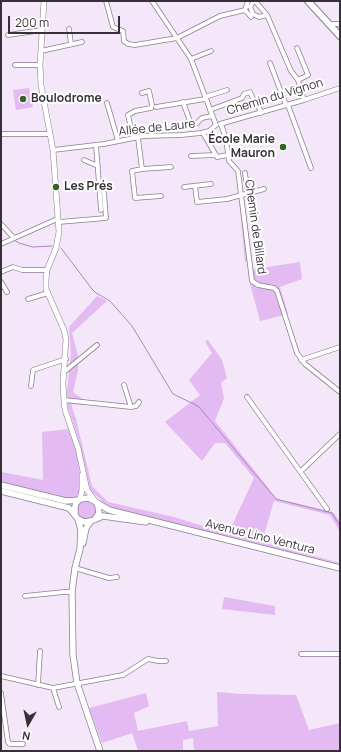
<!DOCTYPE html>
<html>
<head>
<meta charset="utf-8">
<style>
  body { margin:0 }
  #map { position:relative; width:341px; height:752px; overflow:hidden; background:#f4e7f9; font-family:Manrope,sans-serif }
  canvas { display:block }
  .frame { position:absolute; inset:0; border:2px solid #363137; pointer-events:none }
  .north { position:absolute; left:8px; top:704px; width:40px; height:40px; -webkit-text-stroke:3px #fff; paint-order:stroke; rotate:189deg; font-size:11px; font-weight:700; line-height:16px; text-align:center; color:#363137 }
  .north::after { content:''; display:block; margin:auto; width:14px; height:18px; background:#363137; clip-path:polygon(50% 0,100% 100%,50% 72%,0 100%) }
  .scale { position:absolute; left:8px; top:16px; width:112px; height:18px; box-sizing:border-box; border:2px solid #363137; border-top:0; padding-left:5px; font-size:12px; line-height:14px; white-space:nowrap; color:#363137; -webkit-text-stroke:3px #fff; paint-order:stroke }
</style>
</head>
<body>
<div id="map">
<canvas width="341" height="752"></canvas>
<div class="frame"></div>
<div class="north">N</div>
<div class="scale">200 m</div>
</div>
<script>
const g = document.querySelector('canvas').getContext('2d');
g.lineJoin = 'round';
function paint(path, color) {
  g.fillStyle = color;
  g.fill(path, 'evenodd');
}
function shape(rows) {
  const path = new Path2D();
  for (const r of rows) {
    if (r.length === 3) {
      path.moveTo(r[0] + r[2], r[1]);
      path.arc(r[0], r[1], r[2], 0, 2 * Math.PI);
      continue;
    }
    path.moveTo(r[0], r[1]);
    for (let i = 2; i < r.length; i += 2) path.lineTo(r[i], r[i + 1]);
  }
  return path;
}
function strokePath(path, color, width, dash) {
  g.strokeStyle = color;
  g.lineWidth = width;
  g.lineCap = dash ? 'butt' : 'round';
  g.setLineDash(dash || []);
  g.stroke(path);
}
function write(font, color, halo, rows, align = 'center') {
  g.font = font + ' Manrope,sans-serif';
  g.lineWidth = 4;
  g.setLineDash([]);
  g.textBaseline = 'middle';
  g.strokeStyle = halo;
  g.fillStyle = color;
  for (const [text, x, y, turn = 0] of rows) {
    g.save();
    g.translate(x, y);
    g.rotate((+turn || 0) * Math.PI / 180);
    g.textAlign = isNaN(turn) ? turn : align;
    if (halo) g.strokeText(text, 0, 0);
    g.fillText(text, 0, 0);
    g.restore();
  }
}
paint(shape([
  [29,88,33,107,16,110,13,90],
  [244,197,252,261,245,262,239,198],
  [300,262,302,279,280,287,288,314,260,321,249,280,248,270],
  [97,296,107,301,72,333,78,356,78,371,73,392,84,400,84,405,71,404,76,419,92,486,108,502,174,517,228,534,254,478,225,443,215,443,202,461,165,422,200,395,189,380,212,353,205,341,208,340,222,360,227,378,221,383,224,398,215,421,277,499,333,512,340,522,340,532,330,515,274,501,262,542,340,563,340,564,111,509,106,507,100,499,93,493,90,489,80,444,68,407,67,392,71,352,69,327],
  [68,429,77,453,80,475,80,490,77,496,74,498,68,499,1,483,1,472,43,480,42,432],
  [87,510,10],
  [224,597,275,606,275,615,222,609],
  [217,692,242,694,296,695,309,730,340,723,340,751,194,751,193,738,183,740,183,751,138,751,132,733,102,743,89,708,146,693,149,706,134,713,138,731,187,721,189,731,218,726]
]), '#e3baf2');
strokePath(shape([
  [14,240,19,243,33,247,52,246],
  [61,248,92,289,96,293,110,301,132,326,173,394,194,404,199,407,276,499,332,513,340,526]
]), '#b085c0', 1);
const minor = shape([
  [106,1,113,27,123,31,124,41,128,44,135,45,177,38,220,16,245,10,248,1],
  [152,1,191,59,216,125],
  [254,1,250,7,253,14,259,17,267,15],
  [255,1,267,15,291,71,298,80,304,100],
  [245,10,251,17],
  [329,24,340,24],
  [69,29,71,44],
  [8,35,42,30],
  [297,48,308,75,298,80],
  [41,51,82,42],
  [191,59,211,51],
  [270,63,286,105],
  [15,65,40,65],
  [205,97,227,90],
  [183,102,191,124,197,123,202,118,212,116],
  [107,103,118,141],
  [288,105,311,168],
  [156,107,205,99],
  [210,110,242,98,244,94,250,92,254,101,258,105,261,113],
  [220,124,304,100,340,88],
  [221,124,226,139,229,161,238,171,252,281,258,285,274,288,277,291,297,353,305,364,340,392],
  [203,133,217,157,228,155],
  [1,134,50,134],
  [133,138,128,115,135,111,151,108,152,105,149,91,142,93],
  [138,138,142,169,132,171,135,198,161,196],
  [96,145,101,210],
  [53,150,104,144,144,136,181,135,201,133,209,131,216,125],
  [191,156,215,155],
  [84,160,98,166],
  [142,169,171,167],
  [245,173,248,193],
  [86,184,99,189],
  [195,186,197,202,227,199,264,189],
  [184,187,211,184],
  [59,222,106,218,104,193],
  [1,224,13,237],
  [1,244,55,220,58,220],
  [1,272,13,267,22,270,47,270],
  [1,282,7,292],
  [28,299,48,293],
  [301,360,340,347],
  [64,372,97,345],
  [31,386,33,370,66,359],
  [247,397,327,509],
  [64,400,131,407,124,385],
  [131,407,136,406,139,402],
  [301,471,340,434],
  [75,568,109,578,117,577],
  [25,596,64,592,72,592],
  [301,654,340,654],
  [1,676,53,688,123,675,148,659,158,661,166,661],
  [38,685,40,651],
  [53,688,59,707],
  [1,693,8,742,10,744,23,744]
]);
const tertiary = shape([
  [44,1,40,65,41,85,53,150,59,232,56,248,47,270,46,280,46,289,64,330,66,339,63,382,64,402,65,410,78,448,87,490,95,501],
  [80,499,82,490,82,475]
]);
const secondary = shape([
  [1,485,66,501,79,500],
  [1,491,69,508,78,519,84,522,91,521,103,516,146,522],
  [97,503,109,510,340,568],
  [75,514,75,506,76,503,80,499,89,498,96,502,98,506,99,513,95,519],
  [78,519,81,530,80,549,75,568,72,592,73,655,77,683,100,751],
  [83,543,86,528,91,521]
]);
const primary = shape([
  [308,1,340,36]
]);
strokePath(minor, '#8a7e8e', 5.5);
strokePath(tertiary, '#8a7e8e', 6);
strokePath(secondary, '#8a7e8e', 7);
strokePath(primary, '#8a7e8e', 8);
strokePath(minor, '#fff', 4);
strokePath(tertiary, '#fff', 5);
strokePath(secondary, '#fff', 5.5);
strokePath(primary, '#fff', 6);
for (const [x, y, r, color] of [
  [23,99,4,"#376422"],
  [283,147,4,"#376422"],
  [56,187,4,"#376422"]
]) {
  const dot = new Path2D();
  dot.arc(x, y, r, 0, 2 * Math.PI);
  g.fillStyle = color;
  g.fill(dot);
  strokePath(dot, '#fff', 1.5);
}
write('12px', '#363137', '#fff', [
  ["Chemin du Vignon",275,97,-17],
  ["Allée de Laure",157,128,-6],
  ["Chemin de Billard",255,227,82],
  ["Avenue Lino Ventura",260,537,14]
]);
write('bold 12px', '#363137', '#fff', [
  ["Boulodrome",31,99],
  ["École Marie",275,140,"right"],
  ["Mauron",275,154,"right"],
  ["Les Prés",64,187]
], 'left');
</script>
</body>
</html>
